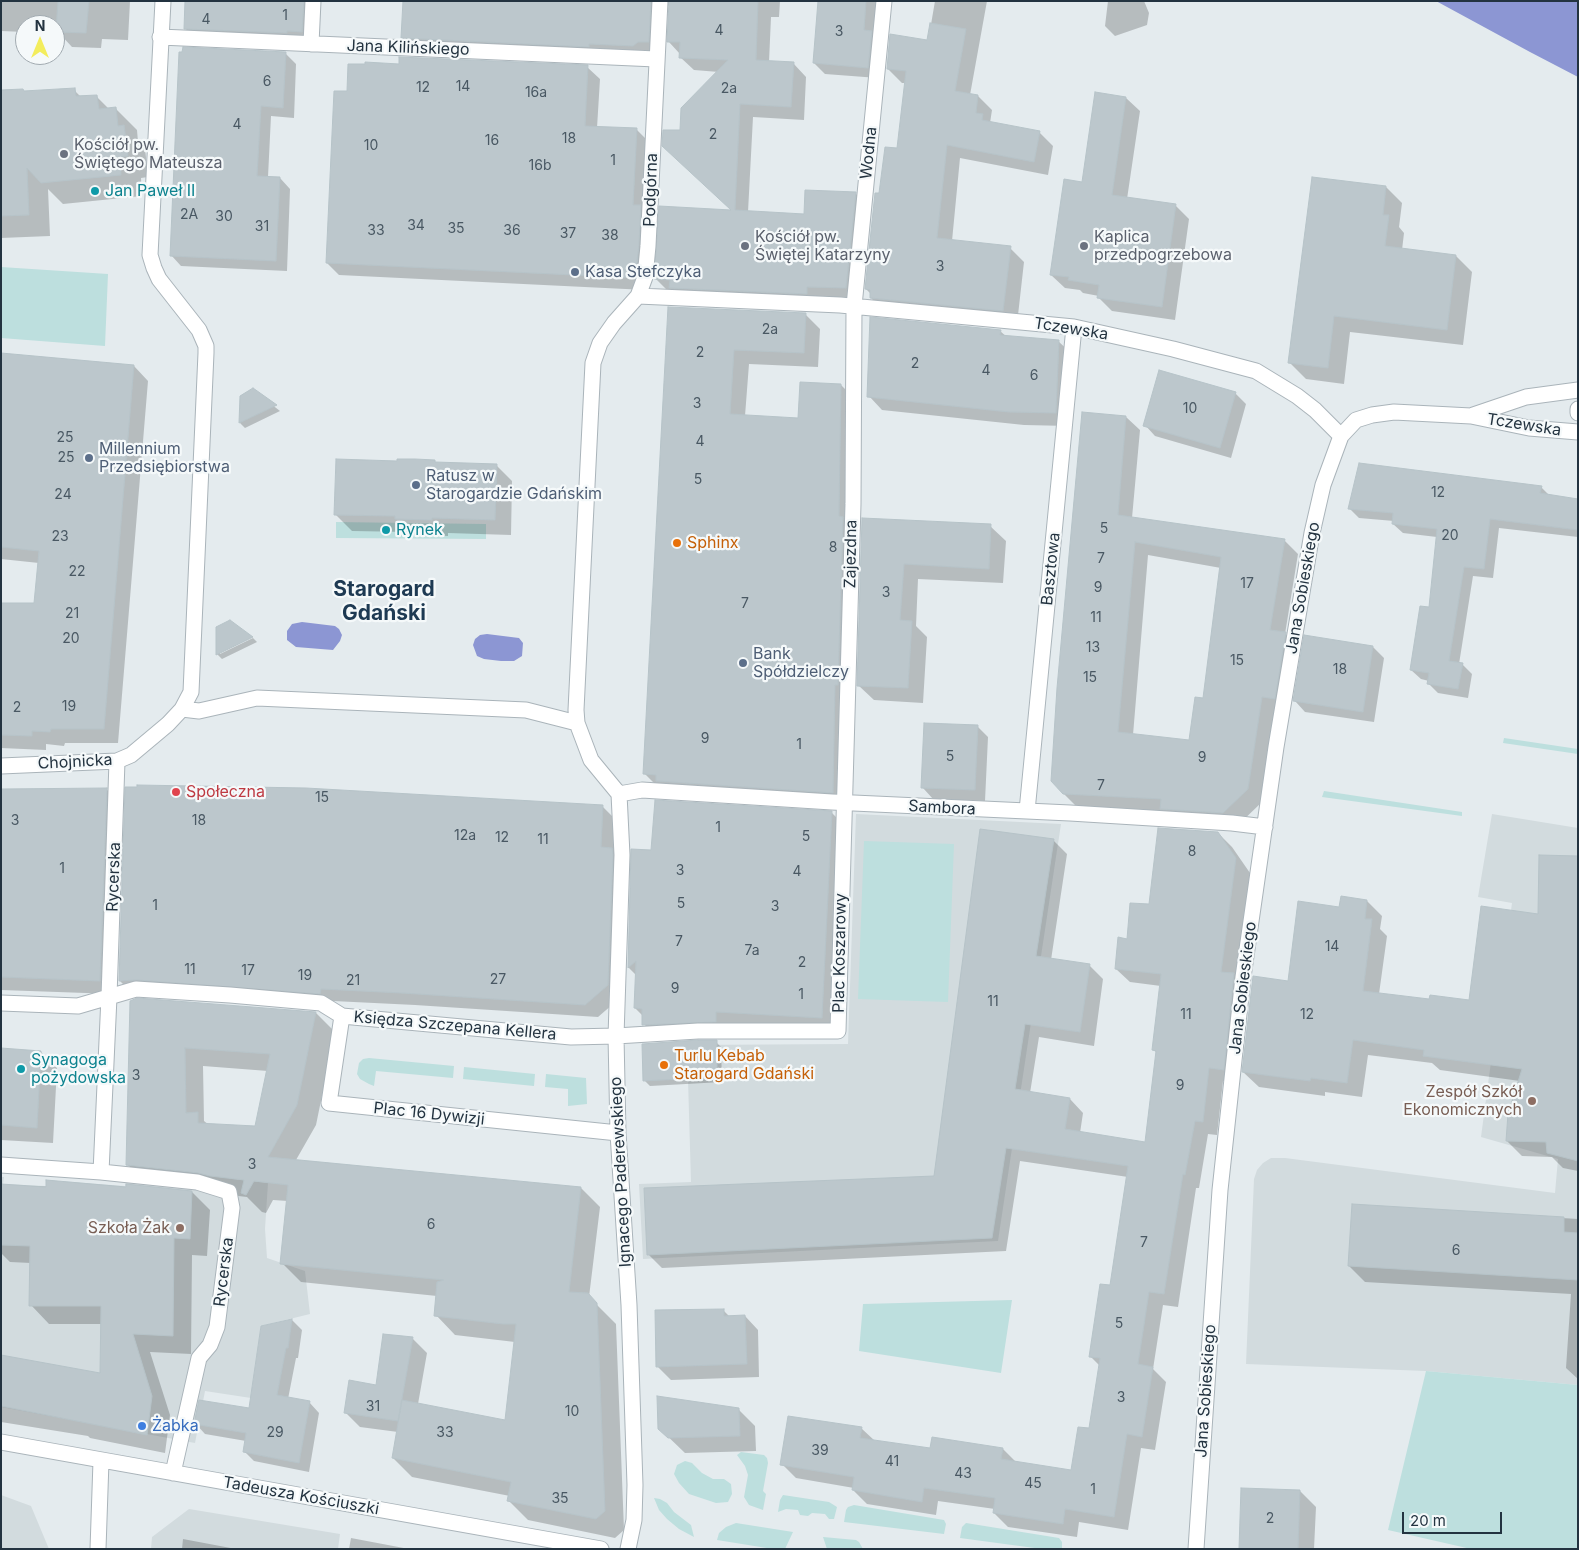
<!DOCTYPE html>
<html>
<head>
<meta charset="utf-8">
<style>
  body { margin:0 }
  #map { position:relative; width:1579px; height:1550px; overflow:hidden; background:#e4ebee; font-family:Inter,sans-serif }
  canvas { display:block }
  .frame { position:absolute; inset:0; border:2px solid #233340; pointer-events:none }
  .north { position:absolute; left:15px; top:15px; width:50px; height:50px; box-sizing:border-box; background:#f5f9fa; border:1px solid #a1aab0; border-radius:50%; rotate:0deg; font-size:14px; font-weight:700; line-height:20px; text-align:center; color:#233340 }
  .north::after { content:''; display:block; margin:auto; width:18px; height:22px; background:#f3ed5d; clip-path:polygon(50% 0,100% 100%,50% 72%,0 100%) }
  .scale { position:absolute; left:1402px; top:1512px; width:100px; height:22px; box-sizing:border-box; border:2px solid #233340; border-top:0; padding-left:6px; font-size:15px; line-height:18px; white-space:nowrap; color:#233340; -webkit-text-stroke:4px #f5f9fa; paint-order:stroke }
</style>
</head>
<body>
<div id="map">
<canvas width="1579" height="1550"></canvas>
<div class="frame"></div>
<div class="north">N</div>
<div class="scale">20 m</div>
</div>
<script>
const g = document.querySelector('canvas').getContext('2d');
g.lineJoin = 'round';
function paint(path, color) {
  g.fillStyle = color;
  g.fill(path, 'evenodd');
}
function shape(rows) {
  const path = new Path2D();
  for (const r of rows) {
    path.moveTo(r[0], r[1]);
    for (let i = 2; i < r.length; i += 2) path.lineTo(r[i], r[i + 1]);
  }
  return path;
}
function strokePath(path, color, width, dash) {
  g.strokeStyle = color;
  g.lineWidth = width;
  g.lineCap = dash ? 'butt' : 'round';
  g.setLineDash(dash || []);
  g.stroke(path);
}
function write(font, color, halo, rows, align = 'center') {
  g.font = font + ' Inter,sans-serif';
  g.lineWidth = 4.5;
  g.setLineDash([]);
  g.textBaseline = 'middle';
  g.strokeStyle = halo;
  g.fillStyle = color;
  for (const [text, x, y, turn = 0] of rows) {
    g.save();
    g.translate(x, y);
    g.rotate((+turn || 0) * Math.PI / 180);
    g.textAlign = isNaN(turn) ? turn : align;
    if (halo) g.strokeText(text, 0, 0);
    g.fillText(text, 0, 0);
    g.restore();
  }
}
paint(shape([
  [856,814,1061,824,998,1241,643,1259,639,1184,691,1182,687,1045,848,1044],
  [1492,814,1578,828,1578,1385,1426,1371,1246,1364,1254,1179,1257,1170,1263,1163,1271,1158,1285,1158,1555,1193,1558,1159,1481,1137,1512,903,1478,897],
  [126,1164,197,1170,233,1179,268,1183,265,1229,267,1258,305,1271,310,1314,261,1326,251,1398,205,1391,195,1443,1,1407,1,1177,4,1177,3,1184,46,1186,46,1180,125,1186],
  [1,1495,31,1506,49,1549,1,1549],
  [189,1509,340,1534,338,1549,151,1549,152,1537]
]), '#d2dbde');
paint(shape([
  [1,267,108,274,105,346,1,338],
  [336,522,486,524,486,539,336,538],
  [1504,738,1578,749,1578,754,1503,743],
  [1324,791,1462,812,1462,816,1322,797],
  [864,841,954,844,948,1002,858,999],
  [369,1058,454,1066,453,1078,376,1071,374,1086,369,1084,360,1079,357,1074,359,1063,363,1059],
  [464,1067,535,1074,534,1086,463,1079],
  [546,1074,586,1078,587,1104,568,1106,568,1089,545,1087],
  [1012,1300,1001,1373,859,1351,863,1304],
  [1426,1371,1578,1385,1578,1549,1471,1549,1388,1530],
  [741,1452,764,1455,767,1458,768,1463,763,1491,766,1494,763,1510,749,1505,744,1497,748,1475,745,1466,737,1455],
  [685,1461,692,1463,702,1473,713,1479,724,1479,731,1484,732,1494,728,1502,716,1503,689,1494,679,1483,674,1474,677,1465],
  [783,1495,829,1502,837,1507,834,1519,829,1519,825,1514,812,1513,808,1516,800,1515,798,1510,786,1509,778,1512,780,1500],
  [654,1498,660,1499,667,1503,674,1512,691,1525,694,1537,679,1529,667,1519,659,1510],
  [854,1505,944,1520,946,1524,944,1534,844,1522,846,1510,848,1507],
  [736,1523,793,1532,785,1549,773,1549,717,1540,719,1533,726,1527],
  [966,1523,1059,1538,1062,1542,1062,1549,1042,1549,960,1538,962,1527],
  [823,1537,856,1540,859,1542,863,1549,827,1549]
]), '#bddfde');
paint(shape([
  [1436,1,1578,1,1578,77,1530,52],
  [302,622,335,626,339,629,342,635,340,641,333,650,296,647,287,640,287,631,292,624],
  [487,634,519,638,523,643,522,656,514,661,501,661,484,659,477,656,473,645,475,639,480,635]
]), '#8c96d3');
paint(shape([
  [1,1,130,1,128,40,102,39,101,48,72,47,60,34,55,34,55,25,25,25,25,32,1,31],
  [186,1,317,1,315,45,198,41,185,28],
  [404,1,780,1,779,17,771,17,769,62,793,63,806,77,804,120,753,117,748,212,805,215,855,193,868,206,859,301,669,292,655,278,734,211,681,132,719,72,694,70,680,57,680,54,669,42,670,4,665,10,661,55,415,51,402,38],
  [819,1,877,1,878,78,825,74,814,63],
  [935,1,987,1,970,95,978,96,992,110,990,123,1039,132,1053,146,1048,175,960,158,952,241,1010,248,1024,262,1017,324,885,312,871,298,871,294,866,289,880,194,898,149,906,83,902,83,888,69,928,42],
  [1108,1,1144,1,1149,13,1147,25,1115,36,1105,26],
  [285,53,296,64,294,118,271,116,268,177,280,178,290,189,287,271,181,266,171,255],
  [587,67,600,79,597,128,636,129,649,142,646,290,339,275,327,263,348,92],
  [74,90,81,97,96,96,109,109,115,108,137,130,138,142,145,148,148,177,141,178,142,196,63,204,48,189,50,236,1,238,1,94],
  [1126,98,1140,111,1127,199,1175,205,1189,219,1175,320,1112,311,1099,298,1099,296,1083,293,1080,290,1065,288,1051,275],
  [1386,187,1402,203,1399,227,1404,233,1402,250,1456,256,1472,272,1463,345,1350,332,1344,384,1306,379,1290,363],
  [669,308,805,314,820,329,818,367,749,364,745,416,799,419,841,385,856,400,847,807,659,788,644,773],
  [1000,331,1007,337,1058,341,1072,354,1069,426,1024,425,882,410,869,396],
  [1,354,134,366,148,381,118,743,65,743,64,746,46,744,46,750,1,748,1,604,36,604,39,563,1,559],
  [253,390,280,411,245,428,240,423,241,396],
  [1235,393,1246,404,1231,458,1155,436,1145,425],
  [1126,417,1140,430,1132,518,1284,540,1298,554,1285,634,1299,647,1261,803,1237,826,1078,808,1064,794],
  [1148,555,1221,568,1204,699,1190,741,1133,735],
  [436,463,496,465,512,481,511,535,448,533,448,536,412,535,409,532,352,531,335,514],
  [1541,487,1550,496,1578,500,1578,537,1499,528,1493,578,1473,576,1459,664,1462,664,1472,674,1468,698,1438,693,1429,684,1429,681,1421,679,1411,670,1430,609,1437,537,1403,533,1393,524,1394,521,1359,518,1349,508],
  [863,519,990,526,1006,541,1003,583,918,579,916,626,927,637,923,703,874,700,858,685],
  [253,638,257,642,222,659,217,654,220,651,220,654],
  [1373,647,1384,658,1374,722,1305,712,1295,701],
  [977,726,988,737,985,801,933,799,923,788],
  [106,789,121,803,114,994,1,990,1,791],
  [602,806,615,819,614,851,624,861,620,998,598,1017,415,1005,333,1001,332,1005,132,993,120,981],
  [832,813,843,824,833,1029,727,1023,727,1033,655,1036,644,1024,644,1017,635,1008,636,975,629,968,632,850,652,851],
  [1218,833,1232,847,1250,873,1236,977,1237,1083,1223,1081,1217,1135,1208,1134,1199,1188,1196,1188,1178,1307,1163,1305,1153,1369,1166,1382,1155,1450,1141,1448,1128,1530,1079,1522,1077,1537,1008,1527,994,1513,995,1509,938,1501,936,1515,867,1504,853,1490,854,1488,796,1478,782,1464,861,1428,875,1441,931,1450,1003,1449,1017,1463,1072,1472,1090,1430,1100,1366,1090,1356,1111,1287,1128,1177,1020,1161,1006,1251,662,1268,648,1254,935,1177,1053,840,1067,854,1051,960,1089,965,1103,979,1094,1046,1039,1037,1030,1093,1070,1099,1083,1113,1080,1133,1147,1143,1157,1053,1153,1049,1161,986,1130,982,1116,969,1128,940,1150,906],
  [1578,857,1578,1171,1563,1168,1552,1157,1522,1156,1507,1141,1520,1081,1440,1070,1432,1063,1368,1055,1362,1097,1325,1092,1325,1096,1259,1087,1243,1072,1289,982,1340,908,1367,901,1382,916,1380,929,1387,936,1379,994,1430,1000,1470,1001,1539,915],
  [131,1001,316,1013,335,1032,316,1125,296,1160,581,1188,600,1207,589,1297,616,1324,624,1530,615,1538,528,1520,509,1501,510,1496,412,1477,393,1458,398,1432,360,1427,346,1413,377,1386,413,1339,427,1353,418,1404,506,1421,515,1342,455,1335,436,1315,437,1296,301,1282,282,1263,288,1201,273,1200,266,1213,262,1212,247,1197,230,1195,218,1191,147,1184,128,1165],
  [203,1066,268,1071,256,1128,209,1125,204,1121],
  [716,1042,721,1047,722,1082,650,1086,645,1081],
  [1,1049,41,1052,57,1068,53,1143,1,1140],
  [1,1185,192,1192,210,1210,207,1256,192,1255,191,1354,150,1352,170,1415,165,1453,90,1438,88,1436,1,1422,1,1357,101,1374,102,1324,49,1324,31,1305,31,1263,10,1262,1,1253],
  [1353,1205,1578,1219,1578,1379,1566,1368,1571,1294,1365,1282,1349,1266],
  [723,1310,730,1317,745,1316,758,1330,759,1377,671,1380,658,1367],
  [292,1320,302,1330,298,1358,296,1358,288,1399,309,1402,319,1413,309,1472,254,1461,244,1451,246,1441,205,1434,195,1423,250,1410],
  [738,1409,755,1426,756,1451,685,1453,659,1428],
  [1300,1491,1316,1507,1314,1549,1240,1549],
  [351,1538,409,1549,349,1549],
  [183,1539,236,1549,182,1549]
]), '#0003');
const building = shape([
  [58,1,89,1,86,33,56,32,58,1],
  [185,1,304,1,302,32,287,31,287,33,184,29,185,1],
  [403,1,651,1,649,42,638,42,633,46,589,44,589,47,401,38,403,1],
  [669,1,758,1,756,60,794,62,791,107,740,104,735,210,804,214,805,190,856,192,846,288,807,287,807,294,669,288,670,280,654,279,659,206,731,210,662,146,663,130,680,130,681,108,728,60,679,58,680,42,667,42,669,1],
  [818,1,866,1,864,30,872,31,868,68,813,63,818,1],
  [930,23,966,29,955,91,978,95,976,113,983,114,982,120,1040,131,1034,162,947,145,937,238,1011,246,1003,311,870,298,870,290,865,289,875,193,879,193,885,147,897,148,906,71,887,69,890,34,927,40,930,23],
  [183,47,286,52,283,108,261,106,257,176,280,177,276,261,170,256,179,52,182,52,183,47],
  [399,57,588,65,585,126,637,128,633,205,641,205,639,245,635,278,326,263,334,91,347,91,348,64,365,64,365,62,399,64,399,57],
  [75,88,76,96,97,95,99,109,116,107,118,126,124,125,128,156,120,157,121,175,41,183,27,168,29,215,1,216,1,90,23,89,24,91,75,88],
  [1095,92,1126,97,1112,195,1176,204,1162,307,1097,298,1099,285,1068,280,1069,277,1050,275,1064,179,1082,182,1095,92],
  [1312,177,1386,186,1383,215,1389,215,1385,246,1456,255,1447,330,1334,316,1328,368,1288,363,1312,177],
  [668,307,806,313,804,353,734,350,730,414,798,418,800,382,841,384,839,516,843,517,838,685,835,685,833,793,656,781,656,775,643,774,668,307],
  [870,317,1001,330,1000,335,1059,340,1056,413,1009,412,867,397,870,317],
  [1,353,134,365,104,729,51,729,50,732,32,731,32,736,1,735,1,603,34,603,39,551,1,547,1,353],
  [1159,370,1236,392,1220,448,1143,426,1159,370],
  [253,388,277,405,239,423,240,396,253,388],
  [1082,412,1126,416,1118,515,1285,539,1270,630,1286,632,1275,699,1262,697,1248,789,1223,813,1160,809,1161,799,1063,794,1051,781,1057,688,1082,412],
  [1135,542,1221,557,1203,698,1195,697,1189,740,1118,732,1135,542],
  [336,459,397,461,397,459,415,459,435,460,435,462,497,464,495,520,432,518,432,520,395,519,395,516,334,515,336,459],
  [1359,463,1542,486,1540,493,1578,499,1578,530,1490,519,1484,569,1464,567,1449,661,1463,663,1458,689,1427,684,1429,673,1410,670,1420,606,1429,607,1437,529,1392,524,1393,513,1348,509,1359,463],
  [862,518,991,524,989,569,904,564,900,620,912,621,908,688,857,686,862,518],
  [230,620,253,637,216,655,216,627,230,620],
  [1304,635,1373,646,1363,712,1293,701,1304,635],
  [924,723,978,725,975,790,921,788,924,723],
  [137,785,306,788,603,805,601,847,612,848,613,855,608,985,585,1005,402,993,321,989,320,994,137,980,119,981,125,787,137,787,137,785],
  [107,788,100,981,1,977,1,789,107,788],
  [655,800,832,811,822,1018,716,1012,716,1022,642,1025,642,1009,634,1008,636,961,628,968,631,849,651,850,655,800],
  [1158,828,1218,832,1236,858,1221,972,1234,973,1224,1070,1209,1068,1203,1122,1195,1121,1185,1175,1183,1174,1164,1294,1149,1292,1138,1364,1153,1367,1142,1437,1127,1434,1114,1517,1065,1509,1063,1524,993,1513,995,1498,924,1488,922,1502,852,1490,854,1477,780,1465,788,1416,862,1427,860,1438,930,1448,932,1437,1003,1448,1001,1459,1071,1470,1078,1427,1089,1428,1100,1358,1089,1357,1100,1284,1110,1285,1128,1166,1006,1148,992,1238,647,1255,644,1188,934,1176,980,829,1054,839,1036,956,1090,964,1080,1032,1025,1024,1015,1089,1070,1098,1065,1129,1145,1142,1156,1051,1152,1050,1161,974,1115,969,1118,937,1127,939,1130,903,1149,904,1158,828],
  [1539,855,1578,856,1578,1161,1547,1153,1546,1142,1506,1141,1508,1114,1522,1069,1423,1056,1424,1050,1353,1040,1347,1083,1311,1078,1310,1081,1242,1072,1253,976,1288,981,1298,901,1339,907,1341,896,1367,900,1365,919,1372,919,1363,991,1429,999,1430,995,1469,1000,1481,906,1538,914,1539,855],
  [137,998,316,1012,297,1105,268,1157,581,1187,569,1292,588,1293,597,1303,605,1511,596,1519,507,1501,511,1482,392,1458,402,1400,505,1420,516,1324,503,1324,434,1316,437,1282,444,1280,280,1264,288,1185,254,1181,246,1195,241,1193,244,1180,210,1176,198,1173,126,1165,130,1001,137,998],
  [185,1048,270,1054,255,1126,198,1123,198,1112,186,1113,185,1048],
  [698,1040,717,1040,717,1077,643,1081,642,1044,698,1040],
  [1,1048,41,1051,37,1128,1,1125,1,1048],
  [46,1180,126,1187,126,1184,192,1191,190,1239,174,1238,173,1336,133,1334,152,1396,147,1435,1,1406,1,1355,100,1373,101,1306,29,1306,30,1246,1,1245,1,1184,46,1187,46,1180],
  [1352,1204,1564,1217,1564,1232,1578,1233,1578,1280,1348,1266,1352,1204],
  [724,1309,724,1316,745,1315,747,1364,656,1367,655,1310,724,1309],
  [292,1319,288,1348,286,1348,277,1395,310,1401,299,1463,243,1452,246,1433,194,1424,199,1400,249,1408,261,1326,292,1319],
  [383,1334,413,1337,398,1421,344,1413,349,1380,376,1385,383,1334],
  [657,1396,739,1408,740,1436,668,1438,658,1429,657,1396],
  [1241,1488,1300,1490,1298,1549,1239,1549,1241,1488]
]);
paint(building, '#bcc7cc');
strokePath(building, '#b6c3c8', 1);
const minor = shape([
  [160,37,656,59],
  [311,44,313,1],
  [638,296,840,305,1074,327,1173,349,1256,371,1297,396,1315,410,1341,436],
  [1578,409,1578,413],
  [1473,415,1526,397,1578,390],
  [182,709,199,711,257,698,526,710,577,723],
  [1,766,117,761,131,755,168,724,182,709,191,692,206,353,206,346,199,330,159,279,154,268,150,255,163,1],
  [619,794,591,760,577,723,576,710,593,363,600,343,614,323,638,296,645,277,648,246,660,1],
  [619,794,622,855,616,1036,618,1133,629,1305,635,1485,634,1520,628,1549],
  [619,794,642,790,832,802,1070,813,1232,823,1265,827],
  [1027,811,1074,327],
  [1,1003,78,1006,136,989,230,995,321,1003,342,1016,571,1037,616,1036,698,1031,838,1031,853,504,854,306,884,1],
  [342,1016,329,1103,618,1133],
  [1,1165,101,1172,197,1182,229,1192,232,1208,217,1327,210,1345,199,1358,173,1473],
  [101,1172,109,997,117,761],
  [1,1442,601,1549],
  [98,1549,101,1461],
  [1196,1549,1220,1190,1243,977,1276,747,1312,533,1323,485,1341,436,1356,420,1372,415,1394,412,1471,416,1529,428,1578,432]
]);
strokePath(minor, '#aab4ba', 17);
strokePath(minor, '#fff', 15);
for (const [x, y, r, color] of [
  [64,154,5,"#6b7280"],
  [95,191,5,"#0f9aa8"],
  [745,246,5,"#6b7280"],
  [1084,246,5,"#6b7280"],
  [575,272,5,"#5c6f8a"],
  [89,458,5,"#5c6f8a"],
  [416,485,5,"#5c6f8a"],
  [386,530,5,"#0f9aa8"],
  [677,543,5,"#e8710a"],
  [743,663,5,"#5c6f8a"],
  [176,792,5,"#e0444e"],
  [664,1065,5,"#e8710a"],
  [21,1069,5,"#0f9aa8"],
  [1532,1101,5,"#8d6e63"],
  [180,1228,5,"#8d6e63"],
  [142,1426,5,"#3f7fe0"]
]) {
  const dot = new Path2D();
  dot.arc(x, y, r, 0, 2 * Math.PI);
  g.fillStyle = color;
  g.fill(dot);
  strokePath(dot, '#f5f9fa', 2);
}
write('14px', '#495863', null, [
  ["1",285,16],
  ["4",206,20],
  ["4",719,31],
  ["3",839,32],
  ["6",267,82],
  ["14",463,87],
  ["12",423,88],
  ["2a",729,89],
  ["16a",536,93],
  ["4",237,125],
  ["2",713,135],
  ["18",569,139],
  ["16",492,141],
  ["10",371,146],
  ["1",613,161],
  ["16b",540,166],
  ["2A",189,215],
  ["30",224,217],
  ["34",416,226],
  ["31",262,227],
  ["35",456,229],
  ["33",376,231],
  ["36",512,231],
  ["37",568,234],
  ["38",610,236],
  ["3",940,267],
  ["2a",770,330],
  ["2",700,353],
  ["2",915,364],
  ["4",986,371],
  ["6",1034,376],
  ["3",697,404],
  ["10",1190,409],
  ["25",65,438],
  ["4",700,442],
  ["25",66,458],
  ["5",698,480],
  ["12",1438,493],
  ["24",63,495],
  ["5",1104,529],
  ["20",1450,536],
  ["23",60,537],
  ["8",833,548],
  ["7",1101,559],
  ["22",77,572],
  ["17",1247,584],
  ["9",1098,588],
  ["3",886,593],
  ["7",745,604],
  ["21",72,614],
  ["11",1096,618],
  ["20",71,639],
  ["13",1093,648],
  ["15",1237,661],
  ["18",1340,670],
  ["15",1090,678],
  ["19",69,707],
  ["2",17,708],
  ["9",705,739],
  ["1",799,745],
  ["5",950,757],
  ["9",1202,758],
  ["7",1101,786],
  ["15",322,798],
  ["3",15,821],
  ["18",199,821],
  ["1",718,828],
  ["12a",465,836],
  ["5",806,837],
  ["12",502,838],
  ["11",543,840],
  ["8",1192,852],
  ["1",62,869],
  ["3",680,871],
  ["4",797,872],
  ["5",681,904],
  ["1",155,906],
  ["3",775,907],
  ["7",679,942],
  ["14",1332,947],
  ["7a",752,951],
  ["2",802,963],
  ["11",190,970],
  ["17",248,971],
  ["19",305,976],
  ["27",498,980],
  ["21",353,981],
  ["9",675,989],
  ["1",801,995],
  ["11",993,1002],
  ["11",1186,1015],
  ["12",1307,1015],
  ["3",136,1076],
  ["9",1180,1086],
  ["3",252,1165],
  ["6",431,1225],
  ["7",1144,1243],
  ["6",1456,1251],
  ["5",1119,1324],
  ["3",1121,1398],
  ["31",373,1407],
  ["10",572,1412],
  ["29",275,1433],
  ["33",445,1433],
  ["39",820,1451],
  ["41",892,1462],
  ["43",963,1474],
  ["45",1033,1484],
  ["1",1093,1490],
  ["35",560,1499],
  ["2",1270,1519]
]);
write('16px', '#233340', '#f5f9fa', [
  ["Jana Kilińskiego",408,48,2],
  ["Wodna",869,153,-84],
  ["Podgórna",651,190,-88],
  ["Tczewska",1071,329,9],
  ["Tczewska",1524,425,9],
  ["Zajezdna",851,554,-89],
  ["Basztowa",1051,569,-84],
  ["Jana Sobieskiego",1303,588,-80],
  ["Chojnicka",75,762,-3],
  ["Sambora",942,808,3],
  ["Rycerska",114,877,-88],
  ["Plac Koszarowy",840,953,-89],
  ["Jana Sobieskiego",1243,988,-83],
  ["Księdza Szczepana Kellera",455,1026,5],
  ["Plac 16 Dywizji",429,1114,6],
  ["Ignacego Paderewskiego",621,1172,-93],
  ["Rycerska",224,1272,-83],
  ["Jana Sobieskiego",1206,1391,-86],
  ["Tadeusza Kościuszki",301,1496,10]
]);
write('16px', '#5b616d', '#f5f9fa', [
  ["Kościół pw.",74,145],
  ["Świętego Mateusza",74,163],
  ["Kościół pw.",755,237],
  ["Świętej Katarzyny",755,255],
  ["Kaplica",1094,237],
  ["przedpogrzebowa",1094,255]
], 'left');
write('16px', '#0d838f', '#f5f9fa', [
  ["Jan Paweł II",105,191],
  ["Rynek",396,530],
  ["Synagoga",31,1060],
  ["pożydowska",31,1078]
], 'left');
write('16px', '#4e5e75', '#f5f9fa', [
  ["Kasa Stefczyka",585,272],
  ["Millennium",99,449],
  ["Przedsiębiorstwa",99,467],
  ["Ratusz w",426,476],
  ["Starogardzie Gdańskim",426,494],
  ["Bank",753,654],
  ["Spółdzielczy",753,672]
], 'left');
write('16px', '#c56008', '#f5f9fa', [
  ["Sphinx",687,543],
  ["Turlu Kebab",674,1056],
  ["Starogard Gdański",674,1074]
], 'left');
write('16px', '#be3a42', '#f5f9fa', [
  ["Społeczna",186,792]
], 'left');
write('16px', '#785e54', '#f5f9fa', [
  ["Zespół Szkół",1522,1092],
  ["Ekonomicznych",1522,1110],
  ["Szkoła Żak",170,1228]
], 'right');
write('16px', '#366cbe', '#f5f9fa', [
  ["Żabka",152,1426]
], 'left');
write('bold 21px', '#1e3a53', '#f5f9fa', [
  ["Starogard",384,590],
  ["Gdański",384,614]
]);
</script>
</body>
</html>
